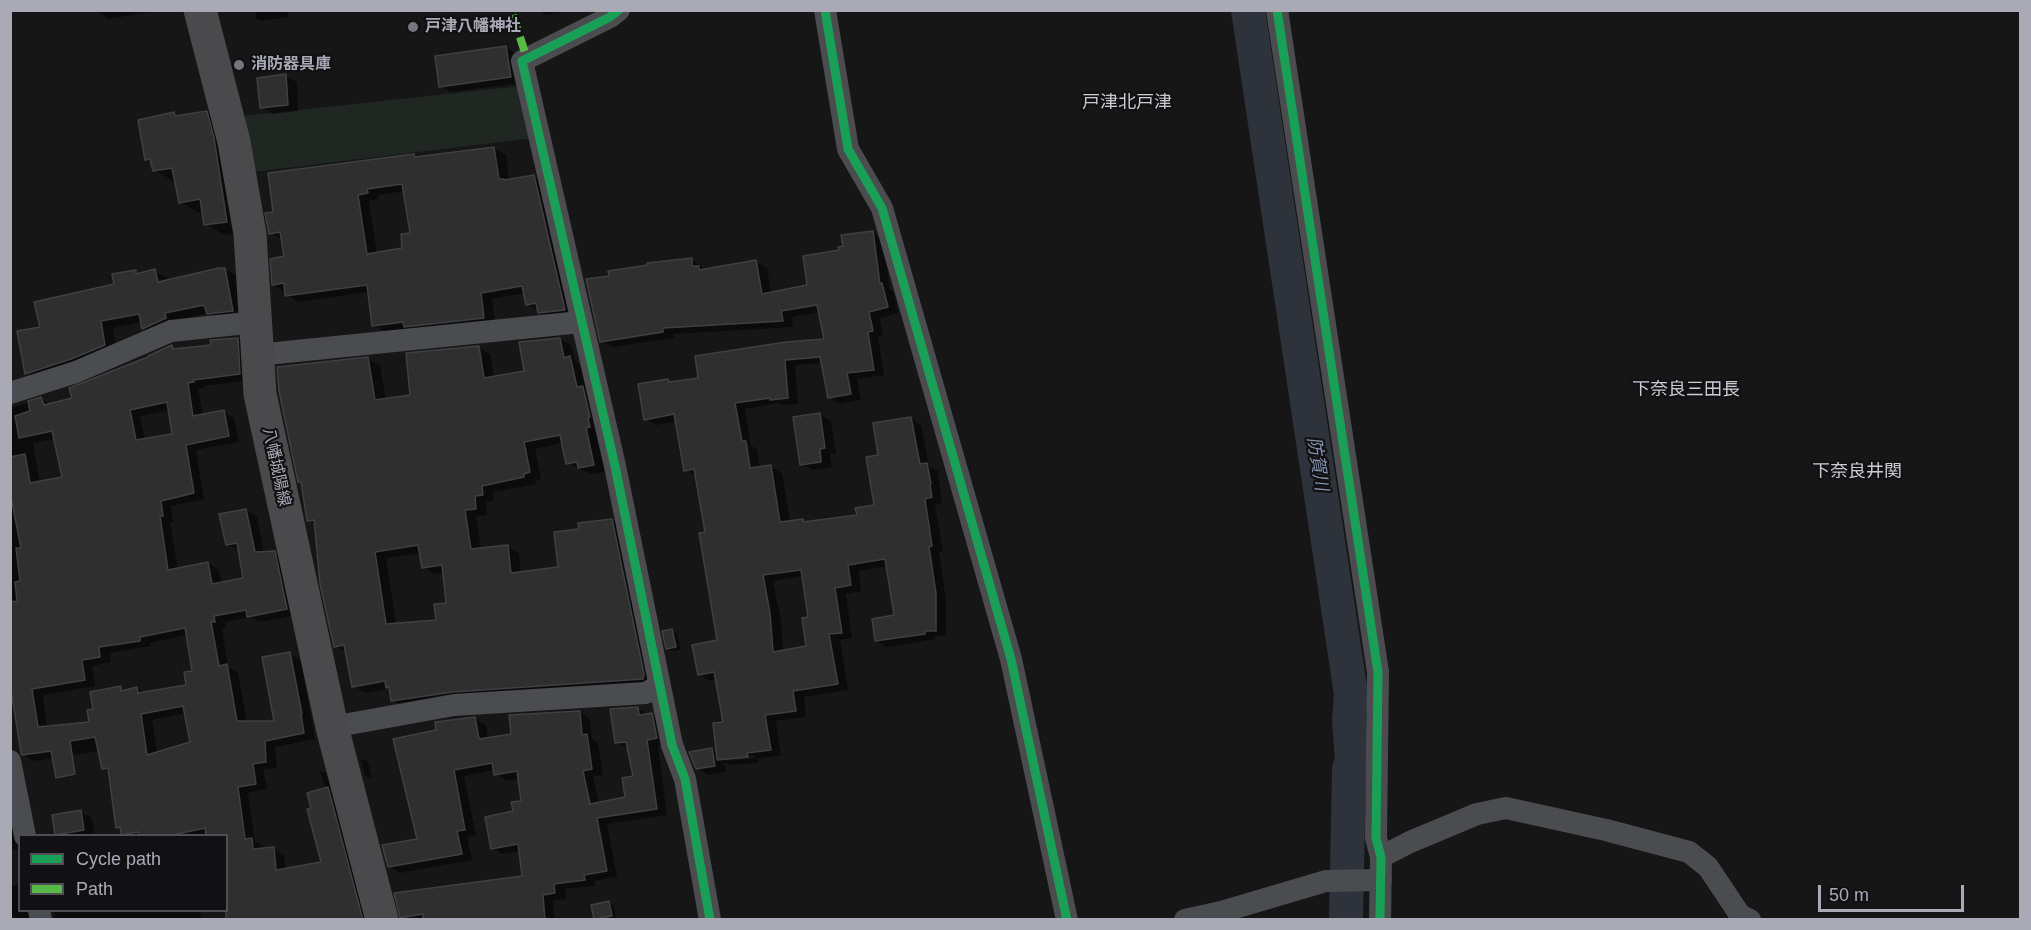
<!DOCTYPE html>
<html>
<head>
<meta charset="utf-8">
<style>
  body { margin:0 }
  #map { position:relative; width:2031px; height:930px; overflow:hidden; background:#161616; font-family:Arial,sans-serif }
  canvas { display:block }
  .frame { position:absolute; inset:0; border:12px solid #a9aab6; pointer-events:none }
  .legend { position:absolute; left:18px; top:834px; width:210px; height:78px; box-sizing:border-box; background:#111012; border:2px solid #4e4e54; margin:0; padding:8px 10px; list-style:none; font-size:18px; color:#a9aab6 }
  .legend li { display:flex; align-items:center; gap:12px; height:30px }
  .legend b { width:30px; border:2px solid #4e4e54 }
  .scale { position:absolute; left:1818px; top:885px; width:146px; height:27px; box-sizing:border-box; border:3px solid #a9aab6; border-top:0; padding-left:8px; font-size:18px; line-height:21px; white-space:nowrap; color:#a9aab6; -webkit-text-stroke:4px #111012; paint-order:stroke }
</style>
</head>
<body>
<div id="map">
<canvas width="2031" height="930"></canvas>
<div class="frame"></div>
<ul class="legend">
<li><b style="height:8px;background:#1a9f57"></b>Cycle path</li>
<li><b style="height:8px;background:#58b947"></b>Path</li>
</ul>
<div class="scale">50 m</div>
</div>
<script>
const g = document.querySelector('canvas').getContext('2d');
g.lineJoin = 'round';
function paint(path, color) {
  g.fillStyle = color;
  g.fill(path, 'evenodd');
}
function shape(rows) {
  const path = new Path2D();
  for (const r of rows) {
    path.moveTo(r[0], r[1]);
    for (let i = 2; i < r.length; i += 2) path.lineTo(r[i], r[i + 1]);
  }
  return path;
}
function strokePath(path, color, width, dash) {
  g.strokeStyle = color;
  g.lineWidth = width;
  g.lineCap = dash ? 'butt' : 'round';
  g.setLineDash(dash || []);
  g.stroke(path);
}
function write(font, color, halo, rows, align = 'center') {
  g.font = font + ' Arial,"Noto Sans JP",sans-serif';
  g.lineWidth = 4.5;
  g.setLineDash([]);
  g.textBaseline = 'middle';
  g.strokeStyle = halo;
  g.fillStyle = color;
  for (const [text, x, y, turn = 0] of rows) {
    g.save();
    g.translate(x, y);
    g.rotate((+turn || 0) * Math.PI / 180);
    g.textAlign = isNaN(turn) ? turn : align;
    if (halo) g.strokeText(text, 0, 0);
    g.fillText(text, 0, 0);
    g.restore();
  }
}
paint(shape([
  [521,86,534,138,253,172,242,116]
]), '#202622');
paint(shape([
  [96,10,164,10,108,19],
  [255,10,288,10,289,17,261,21,256,19],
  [537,10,573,10,546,15],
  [505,48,517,54,521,83,451,92,440,86],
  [285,76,297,82,298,111,273,114,262,107],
  [206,112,225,123,245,232,224,235,206,224,204,212,199,213,180,202,176,181,173,181,154,170,152,162,146,159,174,114,179,117],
  [494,148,506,155,509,181,534,177,546,184,576,316,551,319,527,304,525,293,492,299,495,324,385,331,373,325,369,292,298,302,273,284,286,258,282,240,270,233,274,213,414,155,418,158],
  [405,191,411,235,404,250,377,254,369,201,378,199,378,195],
  [872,232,883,238,890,290,893,291,898,313,880,318,883,336,878,337,884,375,857,379,861,400,840,404,829,397,822,363,795,365,798,404,783,405,779,403,745,409,751,446,757,449,760,468,771,467,782,473,790,522,803,521,807,523,858,516,875,506,880,456,911,419,921,425,929,466,938,471,942,503,935,504,943,552,939,552,946,600,946,636,935,636,935,639,887,647,877,641,895,616,888,566,859,571,861,591,846,594,852,638,840,640,848,690,804,697,806,717,776,721,781,755,758,759,758,763,729,765,724,762,726,772,708,775,697,768,712,750,718,753,725,723,717,679,710,681,699,674,719,642,706,533,697,476,686,470,677,421,656,425,645,419,668,380,672,383,700,379,826,340,820,312,792,317,793,327,673,334,674,338,613,347,602,341,691,260,702,266,702,270,756,262,767,268,771,293,809,287,840,252],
  [803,576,809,619,808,647,783,652,781,620,773,581],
  [755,755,755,758,727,761,727,758],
  [225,269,237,276,245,317,221,320,209,313,177,320,155,335,143,328,142,322,113,328,117,352,39,380,26,373,41,328,116,286,135,272,140,274,155,271,167,278,168,281],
  [237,339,248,345,251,380,204,386,204,388,198,389,203,415,223,411,234,418,239,442,196,450,204,499,171,506,173,522,170,522,178,570,208,563,219,570,222,584,245,579,240,550,227,544,246,510,257,517,264,553,274,552,286,559,298,615,260,622,250,617,225,622,226,627,222,628,228,667,238,672,247,723,276,722,290,654,301,660,315,739,275,747,277,768,263,769,267,789,248,793,255,842,263,846,263,849,273,848,284,855,286,870,323,864,313,809,328,789,325,787,320,771,328,773,332,789,329,790,339,795,371,920,226,920,226,836,125,836,123,834,122,829,118,827,112,749,34,761,23,754,10,686,10,407,14,407,41,399,52,405,73,399,172,347,178,350,213,347],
  [170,410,174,436,145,440,140,416],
  [55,439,64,478,40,483,33,443],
  [187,635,193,672,188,687,146,694,137,688,126,691,120,688,95,710,91,723,47,727,43,695,95,686,92,666,111,662,109,653,151,646,150,643],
  [186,713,192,743,157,753,152,720],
  [560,339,572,346,575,361,582,365,605,472,591,474,567,463,563,443,535,449,541,479,535,480,536,484,493,492,494,501,486,502,487,515,476,516,481,549,507,546,519,553,521,573,559,569,581,530,612,520,623,527,654,681,404,707,392,700,390,688,365,693,354,686,347,653,335,646,316,524,308,520,303,483,300,481,368,359,380,366,386,400,412,396,479,348,490,354,494,377,526,372],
  [421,553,423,567,435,574,444,573,448,604,438,622,396,624,386,558],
  [820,415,831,421,836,454,830,454,832,467,813,470,802,464],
  [672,631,677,633,681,650,673,651,668,648],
  [638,709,663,721,667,744,658,746,667,815,607,824,617,877,595,881,595,886,565,889,566,899,553,901,555,920,402,920,402,915,524,877,520,851,503,854,492,848,523,802,520,778,507,781,495,774,495,770,464,776,476,836,467,837,472,860,400,873,389,866,418,840,438,732,475,719,486,725,488,739,513,736,579,712,590,719,592,739,598,742,603,775,593,776,599,804,627,799,634,777,629,749,616,743],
  [363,759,368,762,372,778,365,776,361,760],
  [10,795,20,836,20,849,10,850],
  [81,812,92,818,95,836,57,834],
  [20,884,20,910,38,910,36,920,13,920,10,905,10,886],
  [609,903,614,906,616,918,596,918],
  [54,910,200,910,201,920,55,920]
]), '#0007');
strokePath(shape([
  [1248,10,1351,694,1349,720,1352,762,1349,769,1346,920]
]), '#2e323a', 34);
const building = shape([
  [506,46,511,77,439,87,435,56,506,46],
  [286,74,288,105,260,108,257,78,286,74],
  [207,111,214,138,227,222,204,225,200,199,179,203,172,168,153,171,150,159,145,160,138,120,174,112,175,116,207,111],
  [494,147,499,179,504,179,504,180,534,175,565,310,538,313,536,303,526,305,522,286,481,293,484,318,404,327,403,322,372,326,367,285,285,296,284,283,272,285,270,259,284,256,280,232,269,234,265,213,273,212,268,173,414,154,415,157,494,147],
  [402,184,410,233,401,234,402,248,367,254,358,195,368,193,367,189,402,184],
  [873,231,880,284,882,283,888,307,869,312,873,331,868,332,874,370,847,373,851,394,828,398,820,357,785,360,788,398,770,400,770,398,735,403,742,441,746,441,750,468,771,465,780,522,803,519,803,522,857,515,855,508,874,505,866,457,878,455,873,423,911,417,920,464,927,463,931,484,930,485,932,497,925,499,932,546,929,547,936,593,936,631,925,631,925,634,875,641,872,619,894,615,885,559,848,565,851,585,835,588,842,633,829,634,838,684,793,691,796,711,765,715,771,750,747,753,748,757,717,760,713,723,723,722,714,672,698,675,692,645,717,640,699,533,705,532,694,469,684,471,674,414,644,420,638,384,668,379,669,382,698,378,695,356,786,342,824,339,817,305,781,311,783,321,663,328,663,332,600,342,586,279,609,276,608,271,648,265,647,263,692,258,692,266,699,266,699,270,756,260,762,294,807,285,803,256,839,250,838,247,843,246,841,235,873,231],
  [801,570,808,617,802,618,806,646,773,652,770,613,763,575,801,570],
  [219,268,225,268,233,311,207,314,204,305,165,313,166,318,142,329,139,314,101,321,105,345,71,359,25,374,17,331,40,327,34,302,114,284,112,274,136,270,136,274,155,269,158,282,219,268],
  [238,338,240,374,193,380,194,382,188,383,193,416,224,410,229,436,186,445,194,493,161,501,163,516,160,516,168,570,208,562,212,584,243,578,237,543,226,545,219,514,246,509,255,552,275,551,287,609,247,617,246,610,214,616,215,622,211,622,219,666,227,664,237,721,274,721,262,657,290,652,302,714,301,714,304,733,265,741,266,762,253,764,256,784,238,787,245,839,252,838,253,849,274,847,276,870,321,862,307,809,311,808,307,793,328,787,363,920,226,920,226,836,206,836,205,828,168,836,139,836,138,832,121,835,120,827,116,828,108,768,102,769,95,737,70,741,75,774,56,778,51,751,22,755,21,753,12,696,10,696,10,602,17,601,15,582,20,581,16,548,21,548,10,492,10,457,25,454,30,483,62,477,52,431,19,438,15,416,30,411,28,401,41,397,44,405,72,398,69,388,148,357,148,356,172,345,173,349,211,345,210,340,238,338],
  [167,402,172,434,136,440,130,410,167,402],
  [185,628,192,671,184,672,186,685,138,693,137,687,121,691,121,686,90,692,93,709,87,710,89,722,38,727,32,689,85,680,82,660,100,657,99,647,140,641,140,637,185,628],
  [183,706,190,742,147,755,141,714,183,706],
  [560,338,564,358,570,356,577,387,583,386,583,387,590,417,588,418,590,427,586,428,594,465,578,468,577,462,566,464,560,435,524,442,530,472,524,474,524,477,482,486,483,495,475,496,476,509,465,510,471,549,508,545,511,573,558,567,554,532,579,529,578,523,612,519,644,674,643,679,453,692,391,701,389,687,386,688,385,681,352,687,344,645,334,647,320,584,314,520,307,521,301,482,298,482,279,391,277,367,368,357,375,400,410,395,406,353,479,346,484,378,524,371,519,342,560,338],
  [418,545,422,568,442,565,446,603,434,604,436,620,386,624,375,552,418,545],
  [820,413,825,448,820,449,821,462,800,465,793,417,820,413],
  [672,629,676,647,666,649,662,631,672,629],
  [638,707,639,715,652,713,657,738,647,740,657,809,597,818,607,871,584,875,585,880,554,884,555,893,543,895,545,920,423,920,423,914,400,918,394,893,522,876,518,844,491,849,485,817,513,811,511,802,521,801,517,771,494,775,492,763,454,770,465,830,457,831,462,854,388,867,382,845,417,839,393,739,436,730,435,722,475,717,479,739,511,734,509,715,580,711,582,735,587,734,592,769,583,771,590,804,625,797,622,778,633,776,626,742,615,743,610,709,638,707],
  [712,748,715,766,696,769,689,752,712,748],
  [81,810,84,830,55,835,52,815,81,810],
  [609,901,612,916,594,919,591,905,609,901]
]);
paint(building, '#2f2f30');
strokePath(building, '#3f4042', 1.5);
strokePath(shape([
  [619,10,610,17,522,61,615,466,672,745,685,779,710,920],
  [825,10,848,149,882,208,1011,659,1067,920],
  [1277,10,1378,672,1376,838,1381,857,1380,920],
  [257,355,581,322],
  [10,393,76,372,171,331,256,322],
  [332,727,454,705,646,693,659,685],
  [10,761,25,836],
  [1381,857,1410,842,1477,814,1506,808,1606,830,1689,852,1708,867,1740,915,1750,920],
  [39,910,41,920],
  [1185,920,1221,912,1326,881,1381,880]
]), '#4b4c4f', 22);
strokePath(shape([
  [200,10,234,142,250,234,260,394,332,727,382,920]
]), '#4a4a4d', 33);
strokePath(shape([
  [513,15,527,59]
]), '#58b947', 8, [15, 8]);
strokePath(shape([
  [619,10,610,17,522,61,615,466,672,745,685,779,710,920],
  [825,10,848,149,882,208,1011,659,1067,920],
  [1277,10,1378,672,1376,838,1381,857,1380,920]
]), '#1a9f57', 9);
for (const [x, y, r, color] of [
  [413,27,6,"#76767e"],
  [239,65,6,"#76767e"]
]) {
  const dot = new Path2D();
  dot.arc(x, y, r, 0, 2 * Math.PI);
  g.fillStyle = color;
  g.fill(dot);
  strokePath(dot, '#111012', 2);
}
write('bold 16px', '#a9aab6', '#111012', [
  ["戸津八幡神社",425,27],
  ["消防器具庫",251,65]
], 'left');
write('16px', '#a9aab6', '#111012', [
  ["八幡城陽線",276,467,78]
]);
write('18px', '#c9cad2', '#111012', [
  ["戸津北戸津",1127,103],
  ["下奈良三田長",1686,390],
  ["下奈良井関",1857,472]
]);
write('italic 18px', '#8491ad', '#111012', [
  ["防賀川",1317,464,81]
]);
</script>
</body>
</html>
